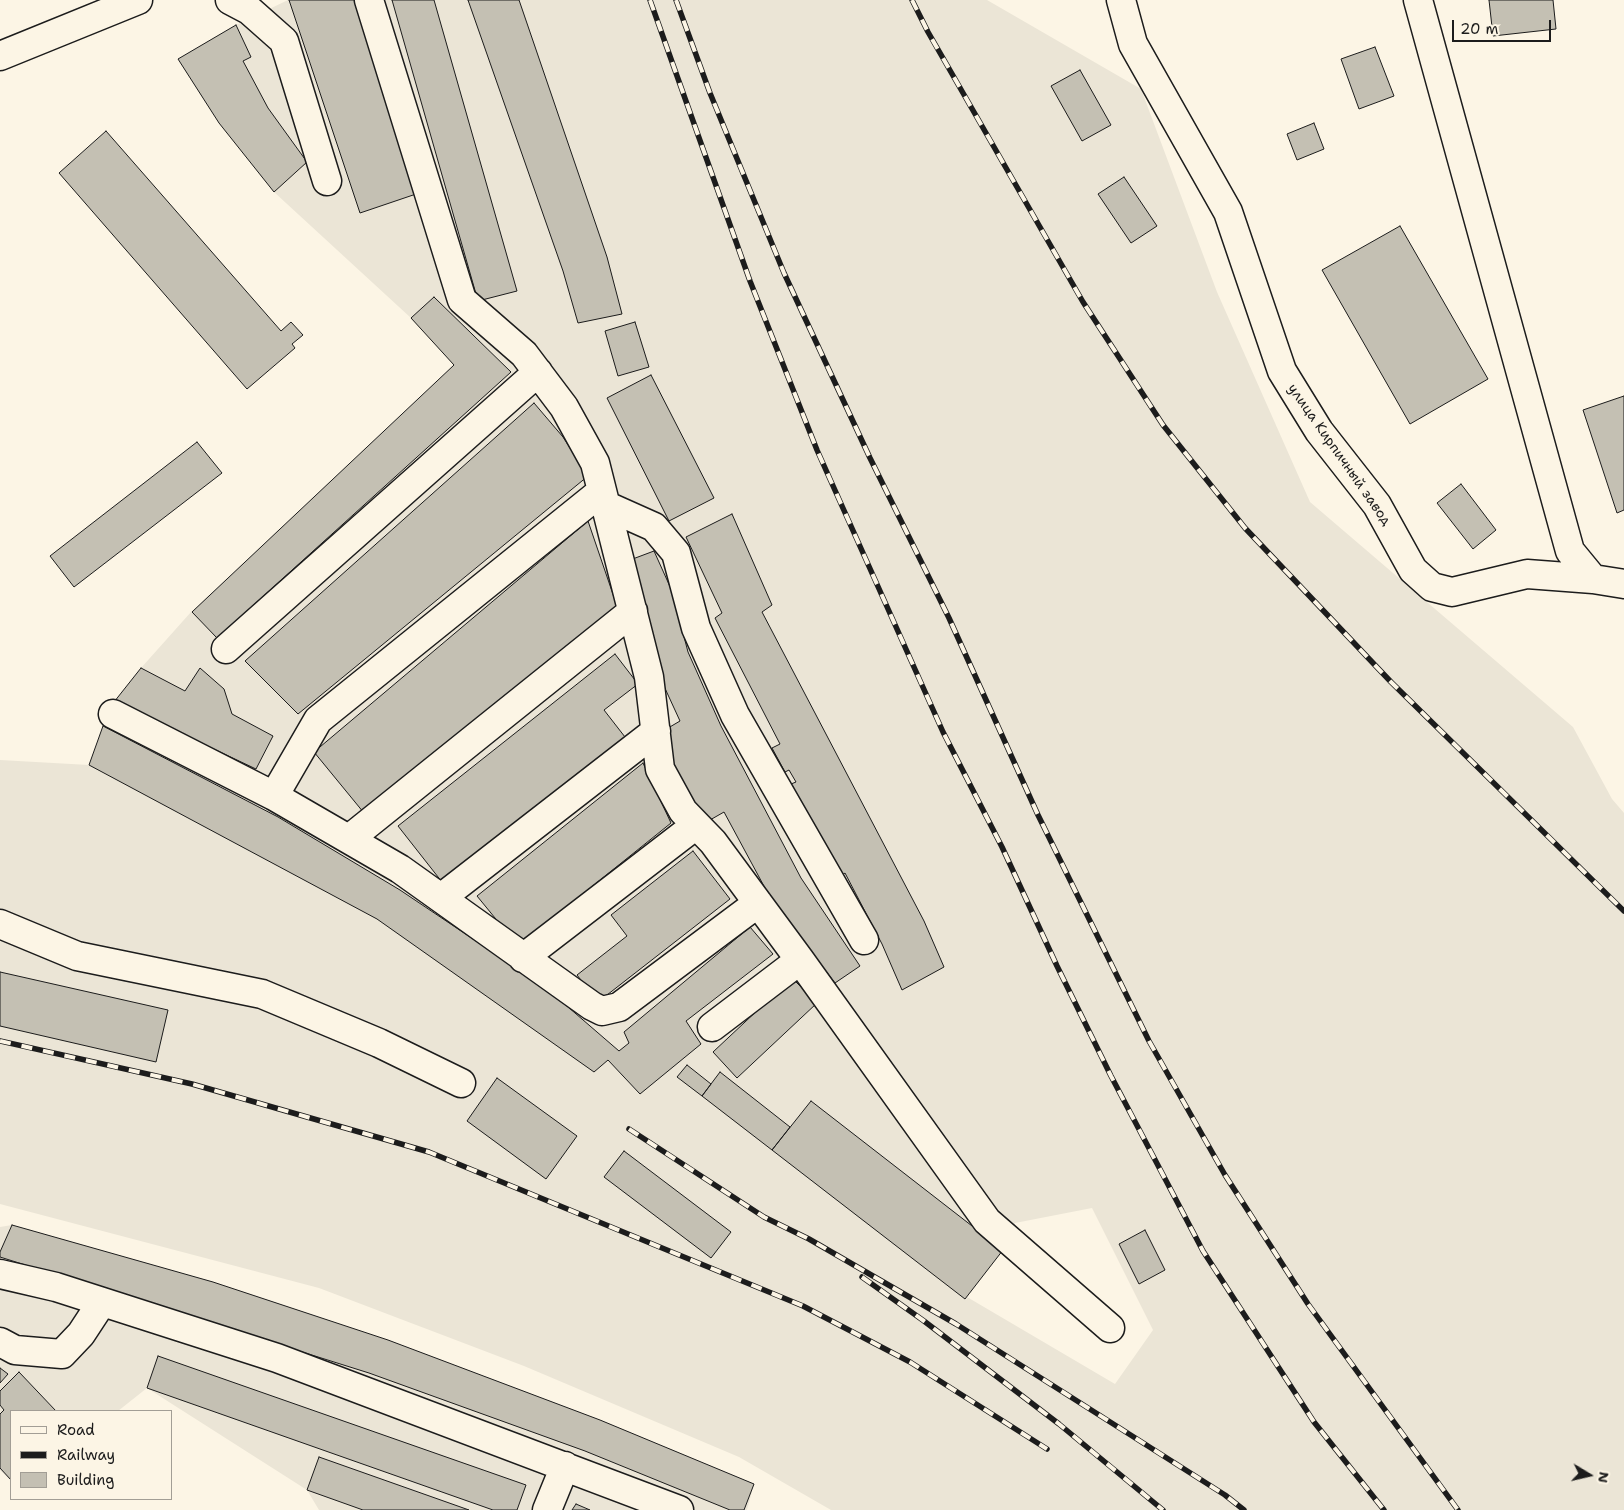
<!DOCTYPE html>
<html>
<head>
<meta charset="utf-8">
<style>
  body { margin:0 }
  #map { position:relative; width:1624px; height:1510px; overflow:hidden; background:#fcf5e5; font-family:"Shantell Sans",sans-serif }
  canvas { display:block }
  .legend { position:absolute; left:10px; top:1410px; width:162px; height:90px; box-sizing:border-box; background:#fcf5e5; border:1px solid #a29e95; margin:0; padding:6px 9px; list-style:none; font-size:15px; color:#1c1c1c }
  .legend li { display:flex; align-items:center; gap:10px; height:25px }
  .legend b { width:25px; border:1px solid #a29e95 }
  .north { position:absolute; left:1564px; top:1450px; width:50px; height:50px; -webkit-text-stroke:4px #fcf5e5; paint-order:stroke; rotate:99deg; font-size:14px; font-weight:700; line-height:20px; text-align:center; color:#1c1c1c }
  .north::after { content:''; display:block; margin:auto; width:18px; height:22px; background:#1c1c1c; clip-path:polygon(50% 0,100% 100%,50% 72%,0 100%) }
  .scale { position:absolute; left:1452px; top:20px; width:99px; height:22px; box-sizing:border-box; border:2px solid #1c1c1c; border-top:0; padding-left:6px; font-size:15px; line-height:18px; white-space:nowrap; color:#1c1c1c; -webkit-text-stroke:4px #fcf5e5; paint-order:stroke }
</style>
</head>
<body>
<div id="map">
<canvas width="1624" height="1510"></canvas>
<ul class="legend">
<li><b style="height:6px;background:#fcf5e5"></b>Road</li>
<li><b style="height:6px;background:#1c1c1c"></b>Railway</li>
<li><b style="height:14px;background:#c4c0b3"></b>Building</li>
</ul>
<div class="north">N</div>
<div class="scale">20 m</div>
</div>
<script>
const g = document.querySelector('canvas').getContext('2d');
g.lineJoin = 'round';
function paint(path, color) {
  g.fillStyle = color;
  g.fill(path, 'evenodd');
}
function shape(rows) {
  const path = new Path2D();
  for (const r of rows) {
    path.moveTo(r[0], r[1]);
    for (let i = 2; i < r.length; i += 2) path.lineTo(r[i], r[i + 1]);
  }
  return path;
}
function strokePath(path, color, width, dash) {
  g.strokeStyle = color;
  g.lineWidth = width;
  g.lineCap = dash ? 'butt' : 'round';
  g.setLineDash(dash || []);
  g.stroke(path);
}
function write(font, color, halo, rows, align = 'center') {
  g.font = font + ' "Shantell Sans",sans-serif';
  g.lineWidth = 5;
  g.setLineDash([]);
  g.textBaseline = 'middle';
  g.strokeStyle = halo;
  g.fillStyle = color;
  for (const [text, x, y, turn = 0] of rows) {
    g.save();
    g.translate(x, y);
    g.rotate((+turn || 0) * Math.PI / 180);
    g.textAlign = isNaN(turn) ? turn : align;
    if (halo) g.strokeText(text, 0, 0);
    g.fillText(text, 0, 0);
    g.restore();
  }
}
paint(shape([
  [288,0,987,0,1141,89,1217,292,1310,502,1573,727,1612,799,1624,813,1624,1510,831,1510,739,1457,524,1366,319,1288,0,1204,0,760,89,765,103,726,114,702,141,668,191,612,454,365,411,318,274,192,219,123,178,59,236,25],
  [1092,1208,1153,1330,1115,1384,967,1297,1003,1250,1015,1223],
  [12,1225,213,1282,388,1340,600,1420,754,1484,747,1510,319,1510,307,1490,147,1388,118,1411,11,1411,11,1481,0,1470,0,1227]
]), '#ebe5d6');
const building = shape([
  [289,0,358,0,422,192,360,213,289,0],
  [392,0,434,0,517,291,478,301,392,0],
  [468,0,519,0,607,257,622,314,578,323,563,271,468,0],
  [1489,0,1553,0,1556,29,1493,36,1489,0],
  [236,25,251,57,243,61,268,108,307,162,274,192,219,123,178,59,236,25],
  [1375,47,1394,96,1359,109,1341,59,1375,47],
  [1080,70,1111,125,1082,141,1051,86,1080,70],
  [1314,123,1324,149,1297,160,1287,134,1314,123],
  [106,131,281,331,291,322,303,335,292,344,295,348,247,389,59,173,106,131],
  [1124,177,1157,226,1131,243,1098,194,1124,177],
  [1400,226,1488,379,1410,424,1322,270,1400,226],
  [434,297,511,372,217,638,192,612,454,365,411,318,434,297],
  [635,322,649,367,618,376,605,331,635,322],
  [651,375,714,498,669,521,607,398,651,375],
  [1624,396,1624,510,1617,513,1583,410,1624,396],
  [534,403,563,437,588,476,298,714,245,661,534,403],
  [197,442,222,473,74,587,50,556,197,442],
  [1461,484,1496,530,1473,549,1437,503,1461,484],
  [732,514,772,605,762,612,924,921,944,967,902,990,882,944,845,873,841,876,791,784,796,782,789,770,785,772,772,748,780,744,715,618,722,613,686,537,732,514],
  [588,521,617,606,364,813,314,752,588,521],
  [654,551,672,591,688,652,721,726,801,878,860,966,835,983,772,901,724,812,703,824,674,773,663,731,680,721,663,684,630,560,654,551],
  [615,654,638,684,604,710,625,737,442,882,398,826,615,654],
  [141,668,185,691,200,668,224,689,232,714,273,736,256,769,114,702,141,668],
  [103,726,278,817,400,890,546,988,619,1051,629,1043,624,1032,750,927,773,954,686,1021,701,1044,640,1094,608,1060,594,1072,377,919,89,765,103,726],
  [643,763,671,823,518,946,477,896,643,763],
  [693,851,730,899,598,1002,577,975,627,936,611,915,693,851],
  [0,972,168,1010,156,1062,0,1026,0,972],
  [792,978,817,1003,737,1078,713,1052,792,978],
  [687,1065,711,1084,702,1096,677,1077,687,1065],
  [720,1072,790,1127,772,1150,702,1096,720,1072],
  [497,1078,577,1136,546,1179,467,1121,497,1078],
  [811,1101,1003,1250,965,1299,772,1150,811,1101],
  [624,1151,731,1232,711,1258,604,1177,624,1151],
  [12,1225,213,1282,388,1340,600,1420,754,1484,744,1510,730,1510,585,1451,369,1373,0,1257,0,1252,12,1225],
  [1145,1230,1165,1270,1139,1284,1119,1244,1145,1230],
  [158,1356,526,1485,517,1510,493,1510,147,1388,158,1356],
  [0,1368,8,1374,0,1383,0,1368],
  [19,1372,56,1411,11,1411,11,1480,0,1468,0,1414,4,1410,0,1405,0,1391,19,1372],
  [319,1457,469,1510,363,1510,307,1490,319,1457],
  [576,1504,590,1510,572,1510,576,1504]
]);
paint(building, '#c4c0b3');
strokePath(building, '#1c1c1c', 1);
const minor = shape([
  [230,0,249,10,284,41,327,181],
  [369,0,462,300,524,354,564,407,595,463,649,677,660,769,683,811,713,842,800,960,987,1221,1110,1328],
  [1121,0,1133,44,1228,212,1282,371,1319,431,1377,505,1413,570,1432,587,1452,592,1527,574,1593,579,1624,584],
  [1418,0,1570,551,1593,579],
  [0,56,138,0],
  [607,506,654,527,676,553,696,628,735,715,864,940],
  [226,649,538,372],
  [113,714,274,796,400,869,592,1006,602,1011,619,1007,758,903],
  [274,796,318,720,602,491],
  [349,839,633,611],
  [441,898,656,731],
  [0,924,77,956,262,994,379,1043,461,1083],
  [523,958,696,825],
  [712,1027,800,960],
  [0,1274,56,1287,277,1358,679,1510],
  [0,1342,15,1350,62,1354,81,1334,102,1302],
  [547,1510,565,1466]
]);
strokePath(minor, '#1c1c1c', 31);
strokePath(minor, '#fcf5e5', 28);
const rail = shape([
  [650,0,750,281,817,450,943,732,1002,847,1057,966,1111,1076,1203,1251,1314,1422,1384,1510],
  [676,0,710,93,784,273,870,458,949,618,1038,815,1149,1041,1225,1175,1308,1304,1458,1510],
  [912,0,928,32,1083,302,1163,425,1245,528,1391,682,1624,911],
  [0,1041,192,1084,429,1152,803,1306,910,1362,1047,1449],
  [629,1129,764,1217,809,1239,956,1324,1225,1495,1244,1510],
  [862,1277,924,1321,1059,1424,1163,1510]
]);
strokePath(rail, '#1c1c1c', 5.5);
strokePath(rail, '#fcf5e5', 4, [11]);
write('14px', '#1c1c1c', '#fcf5e5', [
  ["улица Кирпичный завод",1339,455,55]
]);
</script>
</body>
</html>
